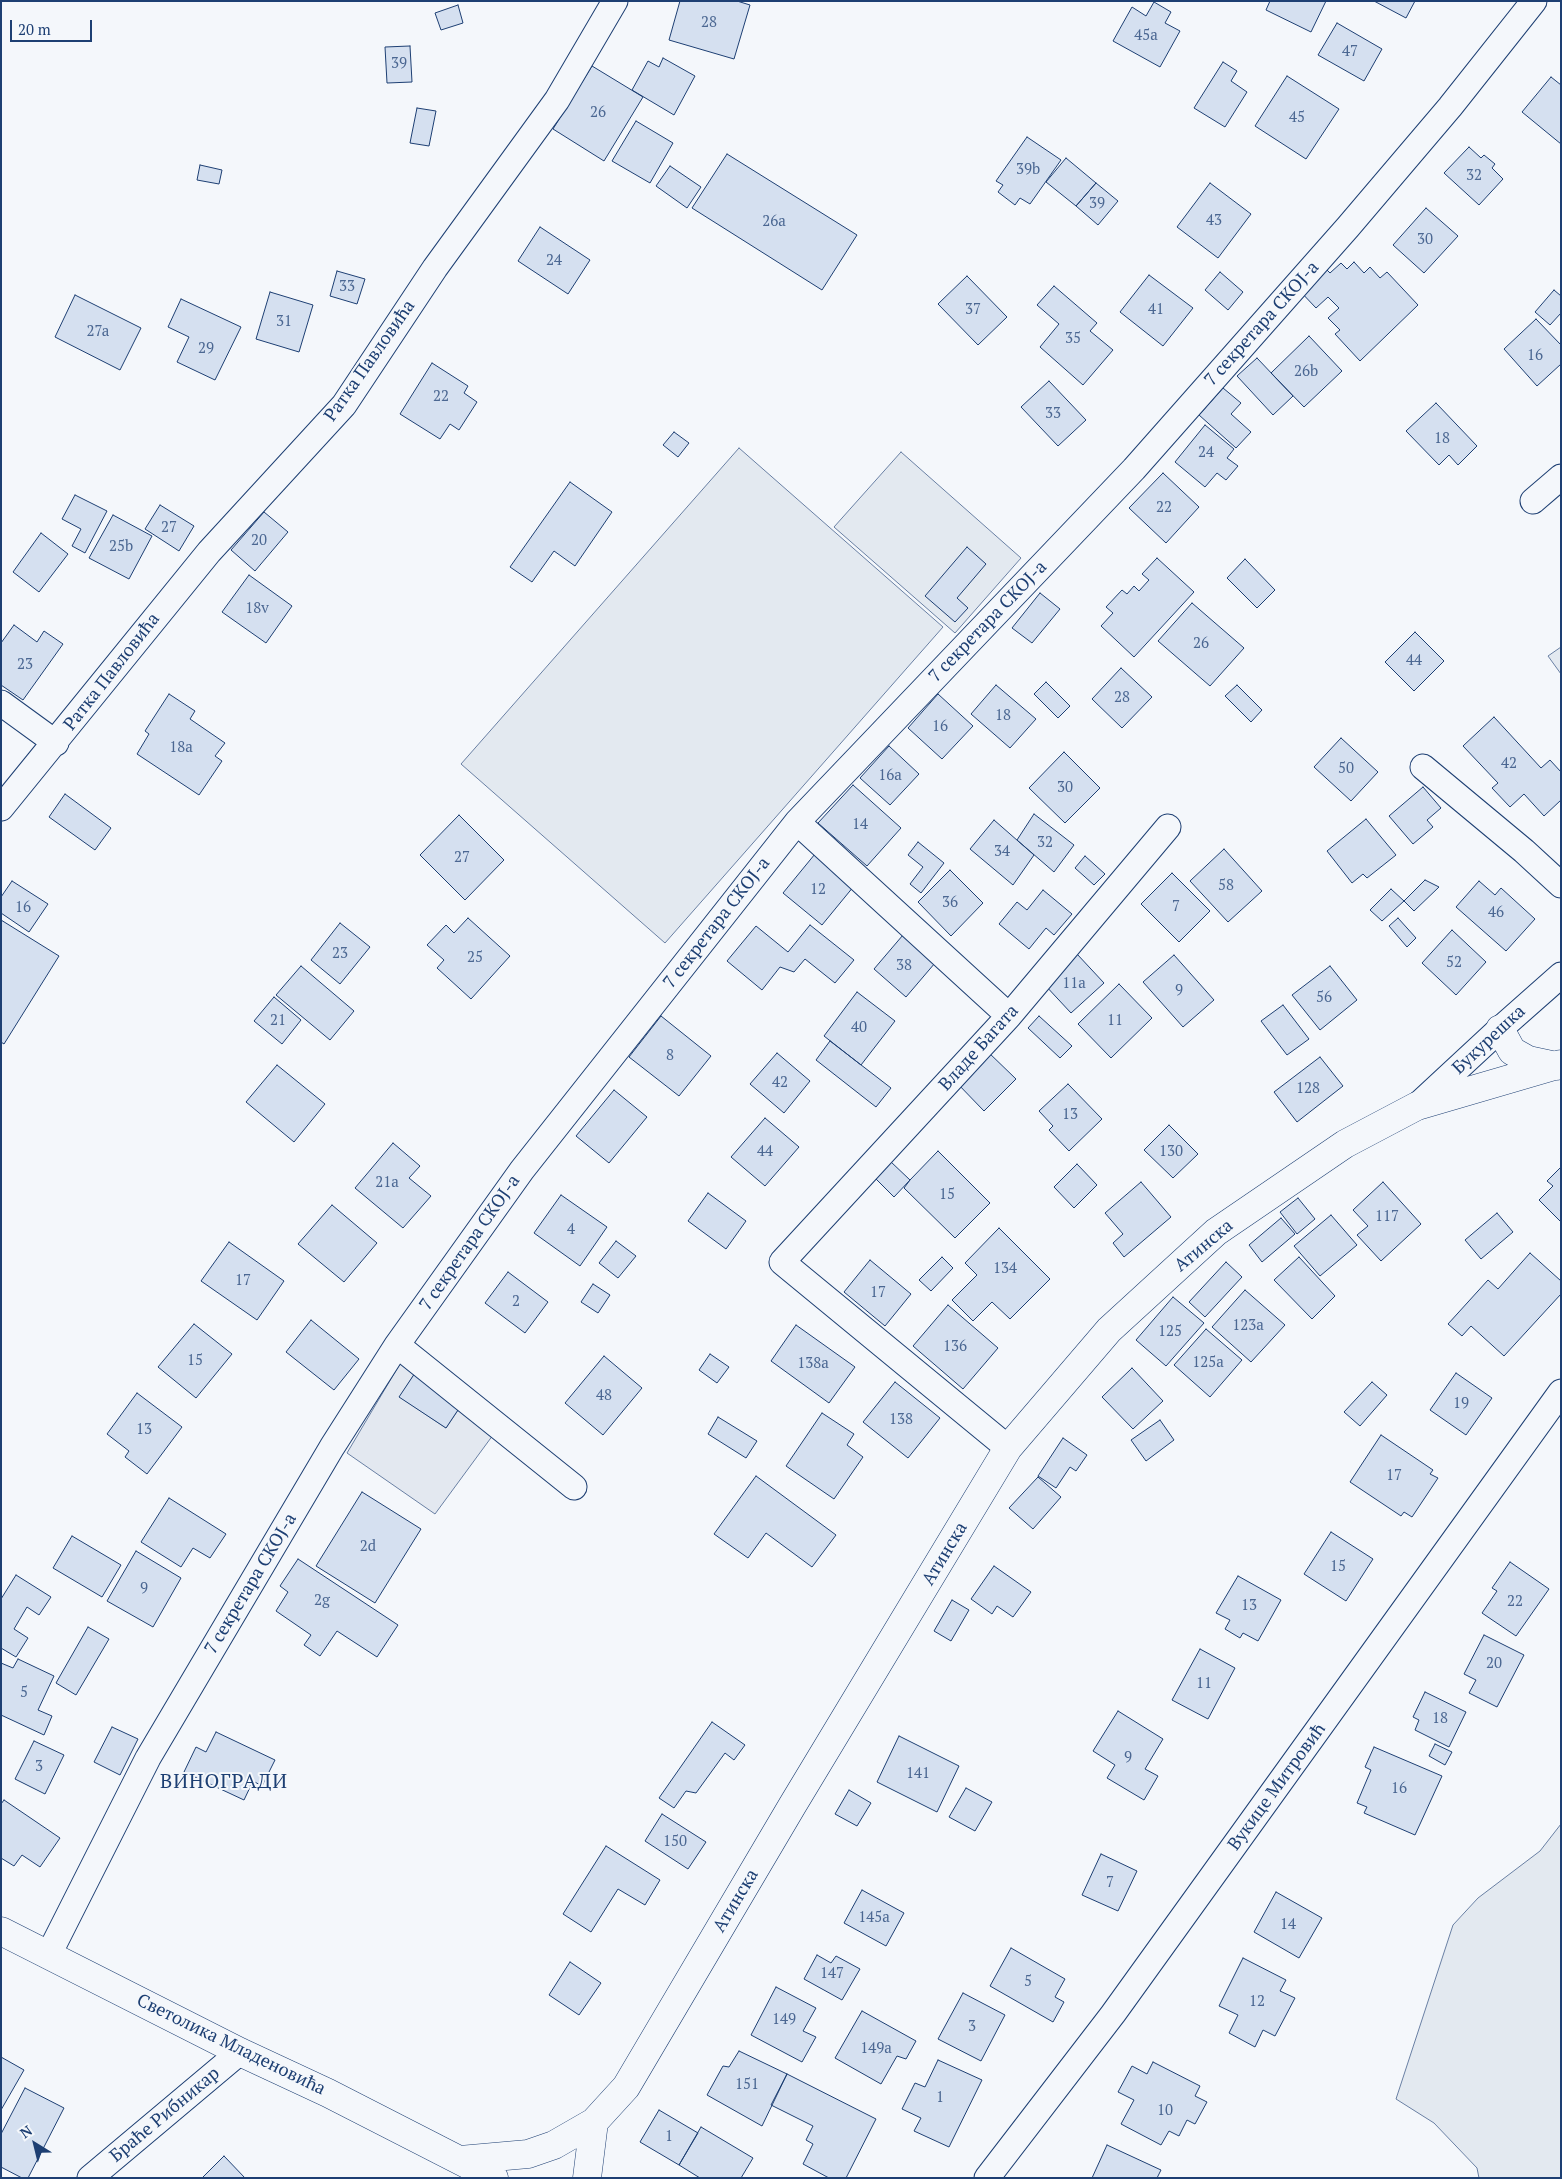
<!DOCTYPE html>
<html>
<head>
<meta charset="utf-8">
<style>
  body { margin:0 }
  #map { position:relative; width:1562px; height:2179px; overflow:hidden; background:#f4f7fb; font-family:"PT Serif",serif }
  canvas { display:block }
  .frame { position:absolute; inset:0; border:2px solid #1d3f73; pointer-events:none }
  .north { position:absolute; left:10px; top:2119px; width:50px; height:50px; -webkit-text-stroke:4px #f4f7fb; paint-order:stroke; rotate:324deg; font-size:14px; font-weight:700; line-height:20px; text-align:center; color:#1d3f73 }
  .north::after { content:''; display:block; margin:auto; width:18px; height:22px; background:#1d3f73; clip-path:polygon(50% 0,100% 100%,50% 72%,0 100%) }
  .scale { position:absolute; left:10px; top:20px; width:82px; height:22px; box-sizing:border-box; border:2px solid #1d3f73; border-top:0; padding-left:6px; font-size:15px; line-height:18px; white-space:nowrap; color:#1d3f73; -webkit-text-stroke:4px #f4f7fb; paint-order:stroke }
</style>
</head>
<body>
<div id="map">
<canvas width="1562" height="2179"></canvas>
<div class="frame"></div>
<div class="north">N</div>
<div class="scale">20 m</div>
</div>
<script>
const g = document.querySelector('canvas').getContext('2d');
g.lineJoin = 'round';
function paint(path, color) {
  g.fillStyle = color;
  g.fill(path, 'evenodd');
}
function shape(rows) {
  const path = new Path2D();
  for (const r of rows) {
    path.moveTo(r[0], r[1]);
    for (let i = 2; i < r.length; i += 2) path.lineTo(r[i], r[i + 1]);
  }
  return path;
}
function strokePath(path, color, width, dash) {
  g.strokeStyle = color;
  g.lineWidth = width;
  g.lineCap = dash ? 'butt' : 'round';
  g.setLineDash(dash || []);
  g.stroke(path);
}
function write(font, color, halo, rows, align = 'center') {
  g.font = font + ' "PT Serif",serif';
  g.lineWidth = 4;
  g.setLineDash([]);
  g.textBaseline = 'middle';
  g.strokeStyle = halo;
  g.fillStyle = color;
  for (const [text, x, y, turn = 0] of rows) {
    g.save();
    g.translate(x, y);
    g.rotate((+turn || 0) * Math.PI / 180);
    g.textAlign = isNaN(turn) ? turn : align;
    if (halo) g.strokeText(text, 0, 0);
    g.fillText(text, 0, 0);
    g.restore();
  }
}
const green = shape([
  [739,448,943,627,665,943,461,764,739,448],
  [901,452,1021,558,955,633,834,527,901,452],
  [1561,647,1561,674,1548,656,1561,647],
  [1561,1824,1561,2178,1479,2178,1477,2168,1434,2123,1396,2099,1453,1925,1478,1898,1540,1851,1561,1824]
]);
paint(green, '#e3e9f0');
strokePath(green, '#687fa3', 1);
const parking = shape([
  [401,1362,415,1373,400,1397,446,1428,462,1404,493,1435,435,1514,347,1453,401,1362]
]);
paint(parking, '#e3e8f0');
strokePath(parking, '#687fa3', 1);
const building = shape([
  [680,1,737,1,750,5,734,59,669,40,680,1],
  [1270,1,1326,1,1311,32,1266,10,1270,1],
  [1374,1,1415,1,1406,18,1374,1],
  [1154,2,1171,12,1165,23,1180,31,1160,67,1113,41,1132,7,1146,16,1154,2],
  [458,5,463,23,441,30,435,13,458,5],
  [1337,23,1382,49,1364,81,1318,55,1337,23],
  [410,46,412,82,387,83,385,47,410,46],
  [663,58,695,76,674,115,632,90,648,61,659,67,663,58],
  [1223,62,1237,71,1231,81,1247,92,1225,127,1194,108,1223,62],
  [592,66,643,97,604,161,553,129,592,66],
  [1287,76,1339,109,1306,159,1255,126,1287,76],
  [1551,77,1561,85,1561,144,1522,112,1551,77],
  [417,108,436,111,429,146,410,143,417,108],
  [636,121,673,143,650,183,612,161,636,121],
  [1027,137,1061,160,1030,204,1020,198,1015,205,998,192,1003,185,996,181,1027,137],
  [1469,147,1481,158,1484,155,1495,164,1492,168,1503,179,1479,205,1444,173,1469,147],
  [727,154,857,235,822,290,692,208,727,154],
  [1066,158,1096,183,1076,206,1046,182,1066,158],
  [200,165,222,170,219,184,197,180,200,165],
  [670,166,701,187,687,208,656,186,670,166],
  [1096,183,1118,201,1098,225,1076,206,1096,183],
  [1210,183,1251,214,1218,258,1177,227,1210,183],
  [1426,208,1458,236,1424,273,1393,245,1426,208],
  [540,227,590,260,568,294,518,261,540,227],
  [1354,262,1364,273,1370,267,1380,278,1387,272,1418,305,1360,361,1335,334,1340,330,1328,318,1339,308,1328,297,1316,308,1298,289,1323,266,1330,273,1341,263,1347,269,1354,262],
  [337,271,365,279,357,304,330,296,337,271],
  [1220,272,1243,292,1228,310,1205,290,1220,272],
  [1149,275,1193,308,1163,346,1120,312,1149,275],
  [967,276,1007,317,978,345,938,304,967,276],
  [1054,286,1097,323,1090,331,1113,350,1083,385,1040,347,1059,324,1037,305,1054,286],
  [1554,290,1561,296,1561,313,1550,325,1535,312,1554,290],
  [270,292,313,305,299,352,256,339,270,292],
  [75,295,141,328,120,370,55,337,75,295],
  [181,299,241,327,215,380,177,362,189,337,168,327,181,299],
  [1536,319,1561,345,1561,364,1537,386,1504,349,1536,319],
  [1309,336,1342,371,1304,407,1271,373,1309,336],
  [1257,358,1293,396,1273,415,1237,376,1257,358],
  [432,363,468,386,464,393,477,402,459,430,450,424,440,439,400,414,432,363],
  [1049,381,1086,420,1058,446,1021,407,1049,381],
  [1223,388,1241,403,1231,414,1251,432,1236,448,1199,415,1223,388],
  [1436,403,1477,446,1458,465,1449,455,1439,465,1406,431,1436,403],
  [1205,425,1234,449,1227,458,1238,466,1226,480,1217,473,1205,487,1175,462,1205,425],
  [674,432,689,443,678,457,663,445,674,432],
  [1163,473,1199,507,1166,543,1129,508,1163,473],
  [570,482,612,512,575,566,554,551,532,582,510,567,570,482],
  [75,495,107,511,85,553,72,546,81,529,62,519,75,495],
  [160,505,194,526,179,551,145,529,160,505],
  [264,512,288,532,255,571,231,550,264,512],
  [113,515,152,536,129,579,89,558,113,515],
  [41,533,68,554,39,592,13,572,41,533],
  [967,547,986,564,957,598,968,608,955,622,925,596,967,547],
  [1157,558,1194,592,1134,657,1101,626,1113,613,1106,607,1122,590,1127,594,1134,586,1139,591,1149,580,1142,574,1157,558],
  [1245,559,1275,590,1257,608,1227,578,1245,559],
  [249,575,292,606,266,643,222,612,249,575],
  [1040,593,1060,609,1032,643,1012,628,1040,593],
  [1192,603,1244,648,1210,686,1158,641,1192,603],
  [14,625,37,642,44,631,63,644,23,700,1,685,1,643,14,625],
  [1415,632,1444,661,1414,691,1385,662,1415,632],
  [1121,668,1152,697,1122,728,1092,699,1121,668],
  [1046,682,1070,706,1058,718,1034,694,1046,682],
  [996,685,1036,719,1010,748,971,714,996,685],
  [1237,685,1262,710,1251,722,1225,696,1237,685],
  [169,694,195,711,190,719,225,743,215,756,222,761,199,795,137,754,149,734,145,731,169,694],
  [938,694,973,726,942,759,908,728,938,694],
  [1494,717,1541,768,1550,760,1561,772,1561,800,1544,816,1524,794,1510,807,1492,788,1498,783,1463,746,1494,717],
  [1341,738,1378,772,1351,801,1314,767,1341,738],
  [889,746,919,774,890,805,860,778,889,746],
  [1064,752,1100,788,1065,823,1029,788,1064,752],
  [853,785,901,828,867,866,818,823,853,785],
  [1423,787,1441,808,1427,820,1433,827,1413,844,1389,816,1423,787],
  [65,794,111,828,95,850,49,817,65,794],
  [1034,814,1074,845,1054,872,1017,840,1034,814],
  [459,815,504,860,465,900,420,855,459,815],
  [1366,819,1396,855,1367,878,1363,874,1352,883,1327,851,1366,819],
  [994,820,1034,855,1013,885,970,849,994,820],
  [918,842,944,863,921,893,910,884,923,867,908,855,918,842],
  [1224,849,1262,891,1228,922,1190,881,1224,849],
  [815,854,854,886,822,925,783,893,815,854],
  [1085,856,1105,874,1094,885,1075,868,1085,856],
  [950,870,983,903,951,936,918,902,950,870],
  [1172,873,1210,911,1179,942,1141,904,1172,873],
  [1425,880,1439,887,1414,911,1404,901,1425,880],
  [12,881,48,904,29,932,1,913,1,897,12,881],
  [1479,881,1495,895,1501,888,1535,919,1506,951,1456,907,1479,881],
  [1391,889,1404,901,1382,921,1370,910,1391,889],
  [1043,890,1072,914,1054,935,1046,928,1029,949,999,924,1017,902,1027,910,1043,890],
  [468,918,510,956,471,999,437,968,444,960,427,945,446,925,454,933,468,918],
  [1398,918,1416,938,1407,947,1389,926,1398,918],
  [1,920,59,956,4,1044,1,1042,1,920],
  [340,923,370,947,340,984,311,960,340,923],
  [810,925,854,960,835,983,805,959,794,972,780,967,762,990,727,961,756,926,788,952,810,925],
  [1452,930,1486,962,1456,995,1422,963,1452,930],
  [903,935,935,963,906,997,874,969,903,935],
  [1077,954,1104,983,1071,1013,1044,984,1077,954],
  [1174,955,1214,1000,1183,1027,1143,982,1174,955],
  [301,966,354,1011,330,1040,276,995,301,966],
  [1330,966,1357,1000,1320,1030,1292,995,1330,966],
  [1119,984,1152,1018,1111,1058,1078,1024,1119,984],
  [857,992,895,1021,861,1065,824,1036,857,992],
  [274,997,301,1020,282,1044,254,1021,274,997],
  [1283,1005,1309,1039,1287,1055,1261,1021,1283,1005],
  [661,1016,711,1056,679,1096,629,1057,661,1016],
  [1039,1016,1072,1046,1060,1058,1028,1028,1039,1016],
  [830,1041,891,1088,876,1107,816,1060,830,1041],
  [986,1050,1016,1079,984,1111,955,1081,986,1050],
  [777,1053,810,1081,784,1113,750,1084,777,1053],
  [1320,1057,1343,1086,1297,1122,1274,1092,1320,1057],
  [277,1065,325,1104,294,1142,246,1102,277,1065],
  [1068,1084,1102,1119,1069,1151,1049,1130,1053,1126,1039,1111,1068,1084],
  [614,1090,647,1117,609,1163,576,1136,614,1090],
  [765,1118,799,1147,765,1186,731,1157,765,1118],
  [1169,1125,1198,1154,1173,1178,1144,1150,1169,1125],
  [393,1143,420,1166,409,1178,431,1196,403,1228,355,1188,393,1143],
  [938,1151,990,1203,955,1238,904,1188,910,1180,938,1151],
  [890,1161,910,1180,894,1197,874,1177,890,1161],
  [1077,1164,1097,1185,1074,1208,1054,1187,1077,1164],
  [1561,1167,1561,1222,1539,1200,1553,1186,1547,1181,1561,1167],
  [1141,1182,1171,1217,1124,1257,1113,1243,1123,1234,1105,1213,1141,1182],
  [1383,1182,1421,1224,1381,1261,1357,1235,1368,1226,1353,1210,1383,1182],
  [708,1193,746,1221,726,1249,688,1221,708,1193],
  [561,1195,607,1227,580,1266,534,1233,561,1195],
  [1298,1198,1315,1219,1297,1234,1280,1212,1298,1198],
  [332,1205,377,1243,344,1282,298,1244,332,1205],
  [1497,1213,1513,1232,1481,1259,1465,1240,1497,1213],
  [1331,1215,1357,1245,1320,1276,1294,1246,1331,1215],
  [1281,1218,1295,1234,1262,1262,1249,1245,1281,1218],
  [999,1228,1050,1279,1010,1319,992,1302,973,1321,952,1300,977,1275,965,1263,999,1228],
  [616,1241,636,1256,618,1278,599,1263,616,1241],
  [229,1242,284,1281,257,1320,201,1281,229,1242],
  [1530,1253,1561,1281,1561,1294,1504,1356,1471,1326,1462,1336,1448,1324,1488,1280,1498,1289,1530,1253],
  [942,1257,953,1268,931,1291,919,1280,942,1257],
  [1299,1257,1335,1296,1312,1319,1274,1280,1299,1257],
  [870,1260,911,1294,885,1326,844,1292,870,1260],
  [1226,1262,1242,1277,1205,1317,1189,1302,1226,1262],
  [508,1272,548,1302,525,1333,485,1303,508,1272],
  [593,1284,610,1295,598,1313,581,1302,593,1284],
  [1245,1290,1285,1325,1251,1362,1212,1327,1245,1290],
  [1173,1297,1204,1323,1166,1366,1136,1340,1173,1297],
  [948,1305,998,1348,963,1389,913,1346,948,1305],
  [311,1320,359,1359,334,1390,286,1352,311,1320],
  [194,1324,232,1354,196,1398,158,1367,194,1324],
  [796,1325,855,1367,829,1403,771,1361,796,1325],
  [1206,1329,1242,1360,1210,1397,1174,1365,1206,1329],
  [710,1354,729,1367,717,1383,699,1370,710,1354],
  [604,1356,642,1388,603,1435,565,1403,604,1356],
  [1132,1368,1163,1401,1133,1429,1102,1397,1132,1368],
  [415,1373,462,1404,446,1428,399,1397,415,1373],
  [1456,1373,1492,1398,1466,1435,1430,1410,1456,1373],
  [895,1382,940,1418,908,1458,863,1422,895,1382],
  [1372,1382,1387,1395,1360,1426,1344,1412,1372,1382],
  [137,1393,182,1427,147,1474,125,1457,129,1451,107,1434,137,1393],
  [822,1413,854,1434,847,1445,863,1457,834,1499,786,1466,822,1413],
  [718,1417,757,1441,746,1458,708,1434,718,1417],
  [1160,1420,1174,1440,1146,1461,1131,1440,1160,1420],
  [1381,1435,1433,1470,1430,1474,1438,1478,1412,1517,1404,1512,1401,1516,1350,1482,1381,1435],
  [1063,1438,1087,1455,1076,1471,1070,1467,1056,1488,1038,1476,1063,1438],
  [756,1476,836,1535,812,1567,766,1533,748,1558,714,1534,756,1476],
  [1038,1477,1061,1497,1033,1529,1009,1508,1038,1477],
  [362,1492,421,1529,375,1603,316,1566,362,1492],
  [169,1498,226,1534,210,1558,193,1548,181,1567,141,1542,169,1498],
  [1331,1532,1373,1559,1346,1601,1304,1574,1331,1532],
  [72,1536,121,1565,102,1597,53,1568,72,1536],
  [136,1551,181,1578,153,1627,107,1601,136,1551],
  [298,1559,398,1625,377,1657,337,1631,320,1656,304,1645,311,1635,276,1611,288,1592,280,1586,298,1559],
  [1510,1562,1549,1589,1516,1636,1482,1613,1497,1591,1492,1588,1510,1562],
  [994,1566,1031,1592,1013,1617,997,1606,992,1614,971,1599,994,1566],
  [16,1575,51,1597,39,1615,27,1607,14,1629,28,1638,16,1657,1,1648,1,1599,16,1575],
  [1238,1576,1281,1600,1258,1641,1243,1633,1240,1638,1225,1629,1230,1620,1216,1613,1238,1576],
  [952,1600,969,1610,951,1641,934,1631,952,1600],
  [88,1627,109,1639,76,1695,56,1683,88,1627],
  [1484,1635,1524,1655,1497,1707,1469,1693,1476,1680,1464,1674,1484,1635],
  [1200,1649,1235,1668,1208,1719,1172,1700,1200,1649],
  [18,1659,54,1676,38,1710,52,1716,44,1735,1,1715,1,1663,13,1668,18,1659],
  [1425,1692,1466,1712,1449,1747,1415,1730,1419,1720,1413,1717,1425,1692],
  [1118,1711,1163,1739,1145,1769,1158,1776,1144,1800,1107,1778,1115,1765,1093,1751,1118,1711],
  [712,1722,745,1745,734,1760,725,1753,696,1793,686,1791,674,1808,659,1798,712,1722],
  [112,1727,138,1739,120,1775,94,1762,112,1727],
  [216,1732,275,1760,262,1786,253,1781,244,1800,184,1772,196,1747,206,1752,216,1732],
  [899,1736,959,1766,937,1812,877,1782,899,1736],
  [34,1741,64,1755,45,1794,15,1779,34,1741],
  [1435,1744,1452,1752,1445,1765,1429,1756,1435,1744],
  [1374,1747,1442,1776,1415,1835,1364,1813,1367,1807,1357,1803,1371,1770,1365,1767,1374,1747],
  [966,1788,992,1802,975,1831,949,1817,966,1788],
  [849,1790,871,1803,857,1826,835,1814,849,1790],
  [4,1800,60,1838,40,1867,22,1855,14,1866,1,1858,1,1804,4,1800],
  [662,1814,706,1842,688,1869,645,1841,662,1814],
  [606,1846,660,1880,645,1905,618,1889,591,1932,563,1914,606,1846],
  [1101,1854,1137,1871,1118,1911,1082,1895,1101,1854],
  [862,1890,904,1913,886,1946,844,1923,862,1890],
  [1276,1892,1322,1918,1299,1958,1254,1932,1276,1892],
  [1011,1948,1065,1979,1055,1997,1064,2002,1053,2022,990,1986,1011,1948],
  [817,1955,831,1963,836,1956,860,1969,842,2000,804,1979,817,1955],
  [1243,1958,1286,1980,1280,1991,1295,1998,1275,2036,1263,2030,1255,2047,1229,2033,1238,2015,1219,2006,1243,1958],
  [570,1962,601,1983,579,2015,549,1995,570,1962],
  [776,1987,816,2008,803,2031,816,2037,802,2062,751,2035,776,1987],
  [963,1993,1005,2015,981,2061,938,2039,963,1993],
  [862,2011,916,2041,906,2059,897,2056,881,2084,835,2058,862,2011],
  [739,2051,787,2074,762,2126,707,2095,723,2066,729,2067,739,2051],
  [1,2057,24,2070,1,2110,1,2057],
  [938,2060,982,2080,949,2147,914,2131,921,2118,902,2109,915,2083,925,2087,938,2060],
  [1153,2062,1200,2086,1195,2096,1207,2102,1195,2124,1187,2120,1179,2136,1169,2131,1161,2145,1121,2124,1134,2100,1118,2092,1132,2066,1147,2074,1153,2062],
  [787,2074,876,2119,846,2178,829,2178,803,2164,813,2144,806,2140,813,2126,771,2105,787,2074],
  [25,2088,64,2108,28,2178,22,2178,1,2167,1,2134,25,2088],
  [659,2110,698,2133,679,2165,640,2142,659,2110],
  [701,2127,753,2158,741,2178,700,2178,679,2165,701,2127],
  [1107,2145,1161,2170,1157,2178,1092,2178,1107,2145],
  [224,2156,245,2178,202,2178,224,2156]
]);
paint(building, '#d5e0f0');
strokePath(building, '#1d3f73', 1);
const minor = shape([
  [1533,501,1561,477],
  [1,703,56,743],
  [1423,767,1524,851,1561,885],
  [1,808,209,552,344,405,435,268,557,100,615,1],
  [797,822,1009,1016],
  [1417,1106,1500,1029,1561,975],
  [397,1345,574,1487],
  [1008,1448,782,1262,1009,1016,1168,827],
  [49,1954,148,1758,332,1447,397,1345,522,1170,797,822,1134,469,1348,227,1450,107,1534,1],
  [90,2178,240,2052],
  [987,2178,1113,2014,1561,1392]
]);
const tertiary = shape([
  [1500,1029,1512,1051,1528,1060,1556,1066],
  [1,1931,240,2052,328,2093,494,2178],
  [460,2160,528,2154,554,2145,594,2122,626,2087,792,1806,1008,1448,1109,1330,1216,1232,1345,1144,1417,1106,1561,1064],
  [587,2178,594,2122]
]);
strokePath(minor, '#1d3f73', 27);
strokePath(tertiary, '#1d3f73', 29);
strokePath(minor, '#f4f7fb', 25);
strokePath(tertiary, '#f4f7fb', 28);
write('15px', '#4b6792', null, [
  ["28",709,23],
  ["45a",1146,36],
  ["47",1350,52],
  ["39",399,64],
  ["26",598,113],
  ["45",1297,118],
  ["39b",1028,170],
  ["32",1474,176],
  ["39",1097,204],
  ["43",1214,221],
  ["26a",774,222],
  ["30",1425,240],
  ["24",554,261],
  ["33",347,287],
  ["37",973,310],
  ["41",1156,310],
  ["31",284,322],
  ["27a",98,332],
  ["35",1073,339],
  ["29",206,349],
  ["16",1535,356],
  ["26b",1306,372],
  ["22",441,397],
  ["33",1053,414],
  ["18",1442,439],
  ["24",1206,453],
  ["22",1164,508],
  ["27",169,528],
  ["20",259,541],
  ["25b",121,547],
  ["18v",257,609],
  ["26",1201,644],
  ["44",1414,661],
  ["23",25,665],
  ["28",1122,698],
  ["18",1003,716],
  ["16",940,727],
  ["18a",181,748],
  ["42",1509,764],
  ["50",1346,769],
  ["16a",890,776],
  ["30",1065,788],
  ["14",860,825],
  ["32",1045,843],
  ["34",1002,852],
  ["27",462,858],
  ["58",1226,886],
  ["12",818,890],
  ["36",950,903],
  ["7",1176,907],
  ["16",23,908],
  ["46",1496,913],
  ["23",340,954],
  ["25",475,958],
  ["52",1454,963],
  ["38",904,966],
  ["11a",1074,984],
  ["9",1179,991],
  ["56",1324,998],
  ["21",278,1021],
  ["11",1115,1021],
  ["40",859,1028],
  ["8",670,1056],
  ["42",780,1083],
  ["128",1308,1089],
  ["13",1070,1115],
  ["44",765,1152],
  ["130",1171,1152],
  ["21a",387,1183],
  ["15",947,1195],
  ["117",1387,1217],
  ["4",571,1230],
  ["134",1005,1269],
  ["17",243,1281],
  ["17",878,1293],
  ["2",516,1302],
  ["123a",1248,1326],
  ["125",1170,1332],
  ["136",955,1347],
  ["15",195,1361],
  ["125a",1208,1363],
  ["138a",813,1364],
  ["48",604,1396],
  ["19",1461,1404],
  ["138",901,1420],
  ["13",144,1430],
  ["17",1394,1476],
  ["2d",368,1547],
  ["15",1338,1567],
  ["9",144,1589],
  ["2g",322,1601],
  ["22",1515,1602],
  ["13",1249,1606],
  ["20",1494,1664],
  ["11",1204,1684],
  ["5",24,1693],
  ["18",1440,1719],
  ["9",1128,1758],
  ["3",39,1767],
  ["141",918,1774],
  ["16",1399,1789],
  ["150",675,1842],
  ["7",1110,1883],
  ["145a",874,1918],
  ["14",1288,1925],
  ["147",832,1974],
  ["5",1028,1982],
  ["12",1257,2002],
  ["149",784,2020],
  ["3",972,2027],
  ["149a",876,2049],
  ["151",747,2085],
  ["1",940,2098],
  ["10",1165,2111],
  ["1",669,2137]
]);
write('18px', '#1d3f73', '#f4f7fb', [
  ["7 секретара СКОЈ-а",1262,324,-48],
  ["Ратка Павловића",370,361,-55],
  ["7 секретара СКОЈ-а",988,622,-46],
  ["Ратка Павловића",112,672,-52],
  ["7 секретара СКОЈ-а",717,923,-52],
  ["Букурешка",1489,1040,-43],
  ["Владе Багата",979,1048,-48],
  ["7 секретара СКОЈ-а",470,1243,-55],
  ["Атинска",1204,1246,-40],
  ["Атинска",945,1554,-59],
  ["7 секретара СКОЈ-а",251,1584,-59],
  ["Вукице Митровић",1277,1787,-54],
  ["Атинска",736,1901,-59],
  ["Светолика Младеновића",231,2045,26],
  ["Браће Рибникар",165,2115,-40]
]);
g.letterSpacing = '1px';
write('20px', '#1d3f73', '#f4f7fb', [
  ["ВИНОГРАДИ",224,1782]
]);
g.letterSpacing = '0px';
</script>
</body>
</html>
